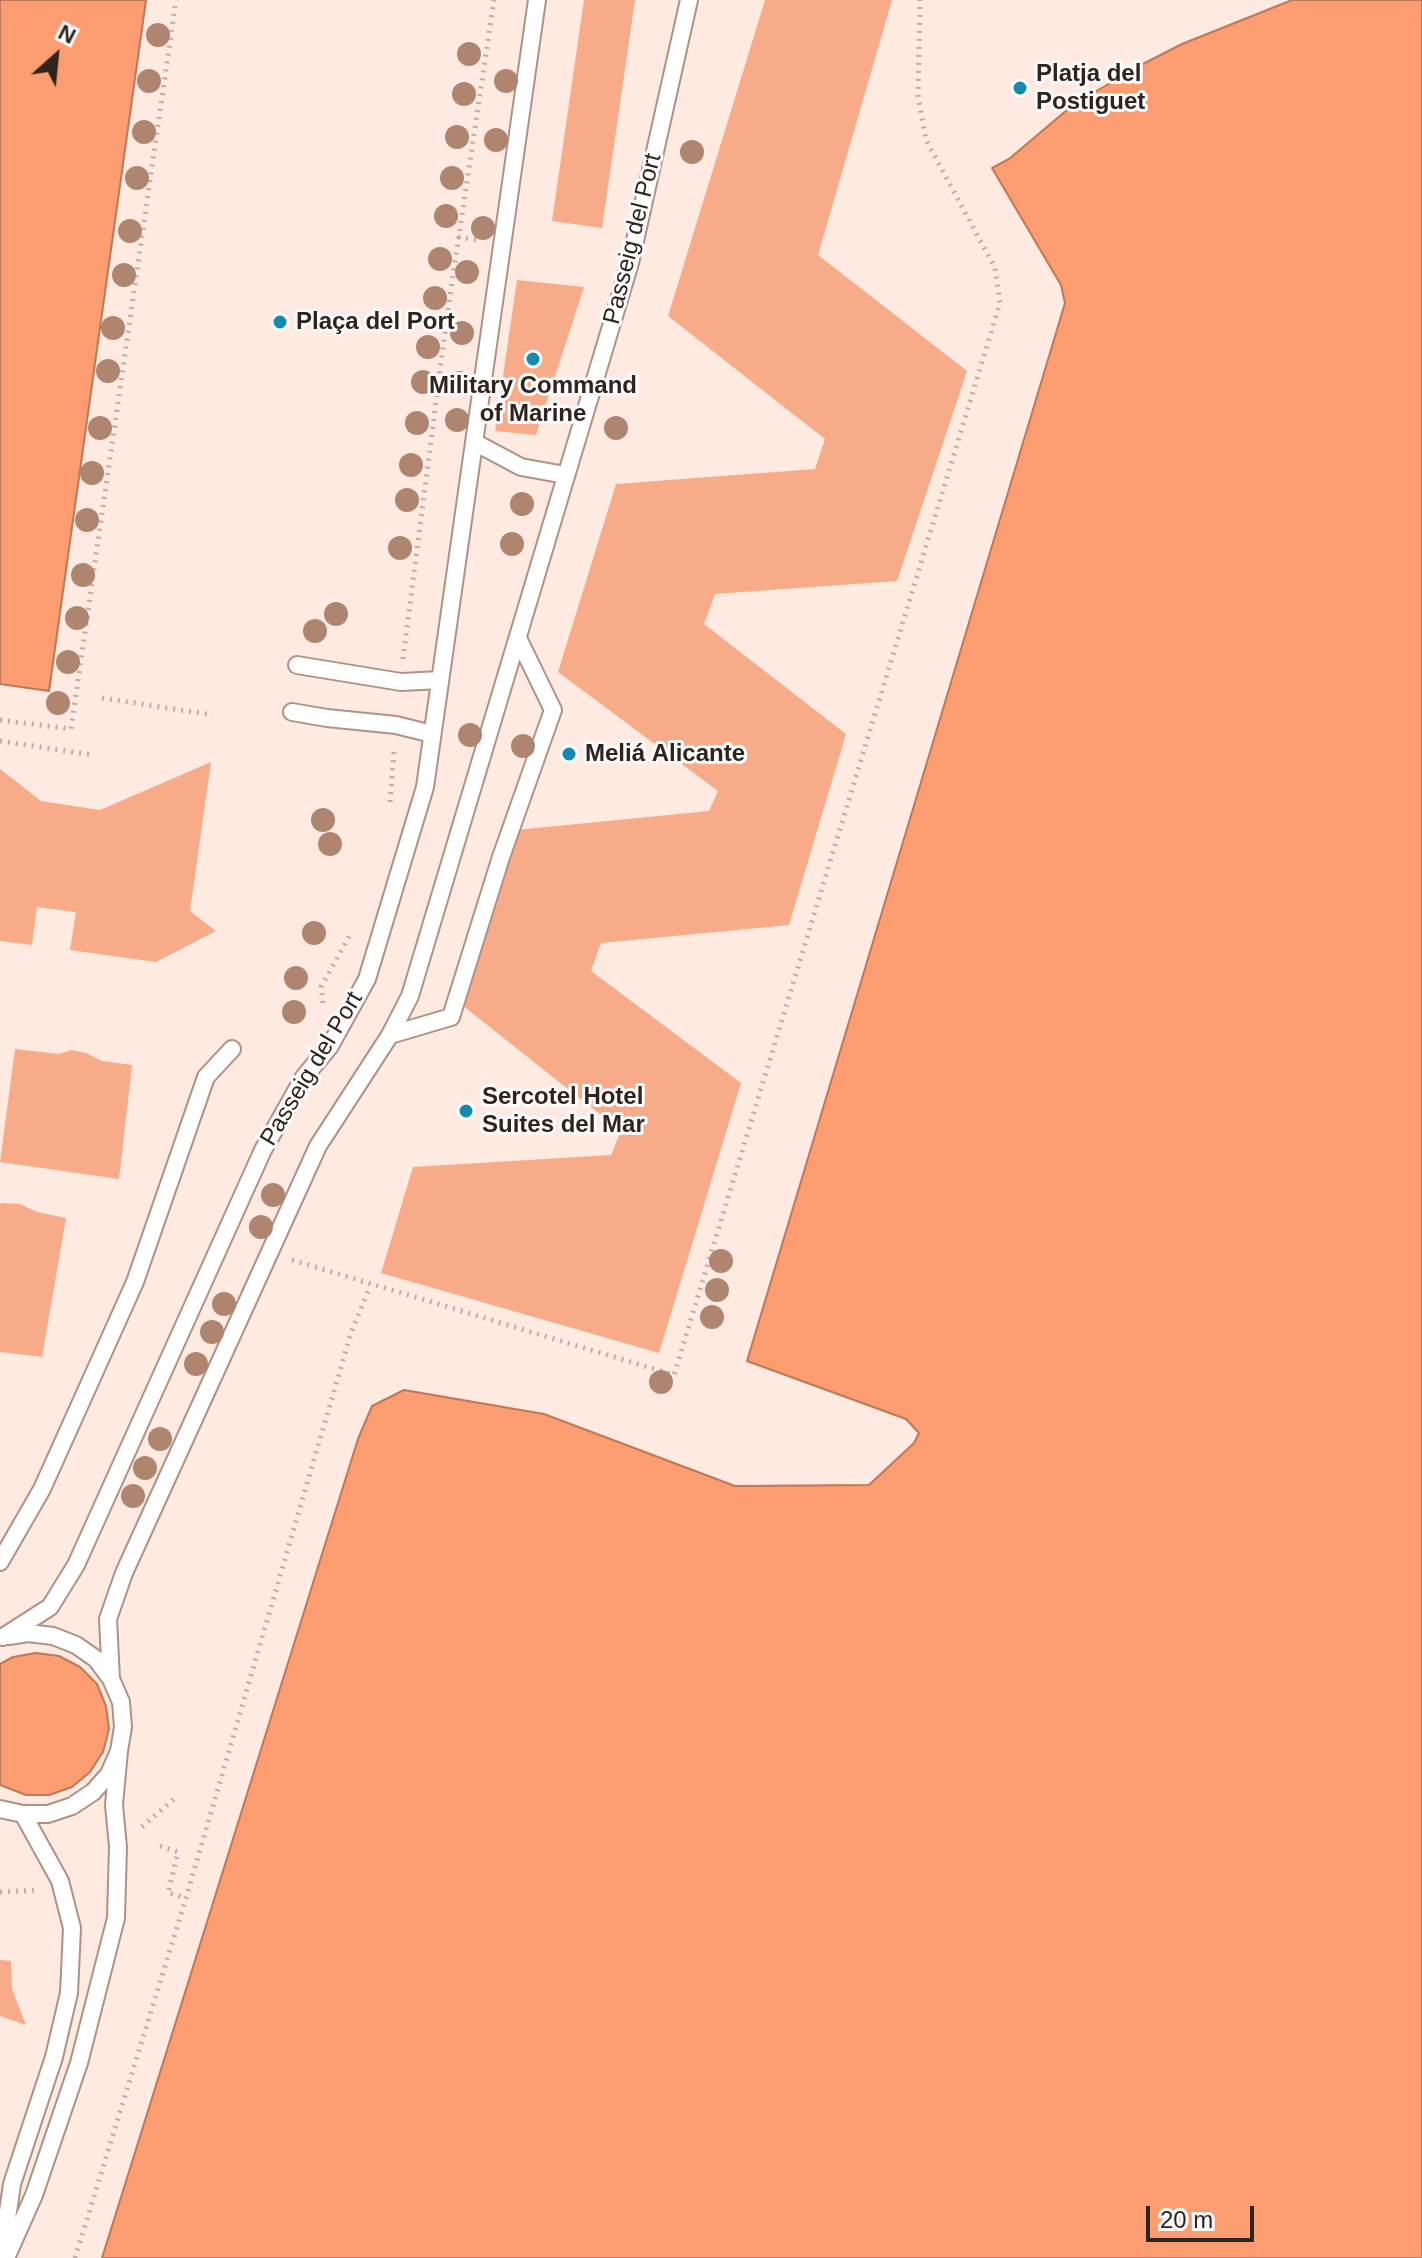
<!DOCTYPE html>
<html>
<head>
<meta charset="utf-8">
<style>
  body { margin:0 }
  #map { position:relative; width:1422px; height:2258px; overflow:hidden; background:#feeae1; font-family:Helvetica,sans-serif }
  canvas { display:block }
  .north { position:absolute; left:16px; top:16px; width:80px; height:80px; -webkit-text-stroke:6px #fcfcfc; paint-order:stroke; rotate:27deg; font-size:22px; font-weight:700; line-height:32px; text-align:center; color:#2f231e }
  .north::after { content:''; display:block; margin:auto; width:28px; height:36px; background:#2f231e; clip-path:polygon(50% 0,100% 100%,50% 72%,0 100%) }
  .scale { position:absolute; left:1146px; top:2206px; width:108px; height:36px; box-sizing:border-box; border:4px solid #2f231e; border-top:0; padding-left:10px; font-size:24px; line-height:28px; white-space:nowrap; color:#2f231e; -webkit-text-stroke:6px #fcfcfc; paint-order:stroke }
</style>
</head>
<body>
<div id="map">
<canvas width="1422" height="2258"></canvas>
<div class="north">N</div>
<div class="scale">20 m</div>
</div>
<script>
const g = document.querySelector('canvas').getContext('2d');
g.lineJoin = 'round';
function paint(path, color) {
  g.fillStyle = color;
  g.fill(path, 'evenodd');
}
function shape(rows) {
  const path = new Path2D();
  for (const r of rows) {
    path.moveTo(r[0], r[1]);
    for (let i = 2; i < r.length; i += 2) path.lineTo(r[i], r[i + 1]);
  }
  return path;
}
function strokePath(path, color, width, dash) {
  g.strokeStyle = color;
  g.lineWidth = width;
  g.lineCap = dash ? 'butt' : 'round';
  g.setLineDash(dash || []);
  g.stroke(path);
}
function write(font, color, halo, rows, align = 'center') {
  g.font = font + ' Helvetica,sans-serif';
  g.lineWidth = 6;
  g.setLineDash([]);
  g.textBaseline = 'middle';
  g.strokeStyle = halo;
  g.fillStyle = color;
  for (const [text, x, y, turn = 0] of rows) {
    g.save();
    g.translate(x, y);
    g.rotate((+turn || 0) * Math.PI / 180);
    g.textAlign = isNaN(turn) ? turn : align;
    if (halo) g.strokeText(text, 0, 0);
    g.fillText(text, 0, 0);
    g.restore();
  }
}
const water = shape([
  [0,0,146,0,49,691,0,684,0,0],
  [1292,0,1422,0,1422,2258,102,2258,358,1439,372,1406,404,1390,544,1414,735,1486,869,1485,914,1443,919,1433,906,1419,747,1361,1065,303,1061,285,992,168,1009,159,1074,104,1141,65,1182,44,1292,0],
  [36,1653,59,1656,80,1667,97,1684,106,1706,109,1729,103,1752,90,1772,72,1787,49,1795,26,1795,0,1785,0,1664,13,1657,36,1653]
]);
paint(water, '#fb9c71');
strokePath(water, '#be7858', 2);
paint(shape([
  [584,0,635,0,602,228,552,221],
  [765,0,892,0,818,255,967,371,897,581,715,594,704,624,846,734,789,925,601,943,591,971,741,1083,659,1353,381,1273,413,1167,611,1155,621,1131,462,1005,516,830,709,811,718,791,558,672,616,484,815,469,825,439,668,316],
  [517,280,584,287,536,435,495,431],
  [211,762,190,911,216,931,156,962,70,950,76,912,37,907,32,945,0,941,0,769,41,801,100,810],
  [15,1049,59,1054,72,1050,86,1053,102,1061,132,1065,119,1179,0,1162],
  [3,1203,20,1204,37,1212,66,1218,42,1357,0,1352,0,1204],
  [0,1960,11,1961,12,1989,26,2025,0,2016]
]), '#f8ab89');
const lane = shape([
  [474,442,521,467,565,475],
  [297,665,401,682,440,680],
  [292,712,327,718,396,725,432,734],
  [390,1035,451,1017,501,857,553,710,518,638],
  [0,1562,42,1489,135,1282,206,1077,232,1049],
  [3,1637,50,1607,76,1565,263,1150,304,1077,330,1046,367,979,425,787,537,0],
  [111,1679,108,1619,124,1573,318,1146,390,1035,410,996,630,263,689,0],
  [0,1809,23,1814,48,1814,72,1806,93,1792,109,1774,119,1751,123,1727,121,1702,111,1679,96,1659,76,1645,53,1636,28,1633,9,1636],
  [2,2253,12,2184,54,2057,69,1993,72,1928,60,1881,23,1814],
  [6,2258,34,2195,79,2063,116,1918,118,1847,114,1805,119,1751]
]);
strokePath(lane, '#b09184', 20);
strokePath(shape([
  [458,237,477,240],
  [403,659,447,316,494,0],
  [102,698,213,715],
  [0,720,71,729,176,0],
  [0,741,93,755],
  [390,802,394,752],
  [323,1003,321,987,351,933],
  [292,1260,674,1375,1000,303,995,268,926,140,918,95,920,0],
  [142,1827,174,1799],
  [160,1846,178,1852,168,1893,186,1898],
  [0,1892,39,1890],
  [75,2258,186,1898,351,1333,370,1286]
]), '#beada5', 5, [2, 6]);
strokePath(lane, '#fff', 16);
g.fillStyle = '#af8570';
for (const [x, y] of [
  [158,35],
  [469,54],
  [149,81],
  [506,81],
  [464,94],
  [144,132],
  [457,137],
  [496,140],
  [692,152],
  [137,178],
  [452,178],
  [446,216],
  [483,228],
  [130,231],
  [440,259],
  [467,272],
  [124,275],
  [435,298],
  [113,328],
  [462,333],
  [428,347],
  [108,371],
  [423,382],
  [460,383],
  [457,420],
  [417,423],
  [100,428],
  [616,428],
  [411,465],
  [92,473],
  [407,500],
  [522,504],
  [87,520],
  [512,544],
  [400,548],
  [83,575],
  [336,614],
  [77,618],
  [315,631],
  [68,662],
  [58,703],
  [470,735],
  [523,746],
  [323,820],
  [330,844],
  [314,933],
  [296,978],
  [294,1012],
  [273,1195],
  [261,1227],
  [721,1261],
  [717,1290],
  [224,1304],
  [712,1317],
  [212,1332],
  [196,1364],
  [661,1382],
  [160,1439],
  [145,1468],
  [133,1496]
]) {
  g.beginPath();
  g.arc(x, y, 12, 0, 2 * Math.PI);
  g.fill();
}
for (const [x, y, r, color] of [
  [1020,88,8,"#138bae"],
  [280,322,8,"#138bae"],
  [533,359,8,"#138bae"],
  [569,754,8,"#138bae"],
  [466,1111,8,"#138bae"]
]) {
  const dot = new Path2D();
  dot.arc(x, y, r, 0, 2 * Math.PI);
  g.fillStyle = color;
  g.fill(dot);
  strokePath(dot, '#fcfcfc', 3);
}
write('bold 24px', '#2f231e', '#fcfcfc', [
  ["Platja del",1036,74],
  ["Postiguet",1036,102],
  ["Plaça del Port",296,322],
  ["Military Command",533,386,"center"],
  ["of Marine",533,414,"center"],
  ["Meliá Alicante",585,754],
  ["Sercotel Hotel",482,1097],
  ["Suites del Mar",482,1125]
], 'left');
write('24px', '#2f231e', '#fcfcfc', [
  ["Passeig del Port",633,239,-76],
  ["Passeig del Port",312,1069,-59]
]);
</script>
</body>
</html>
